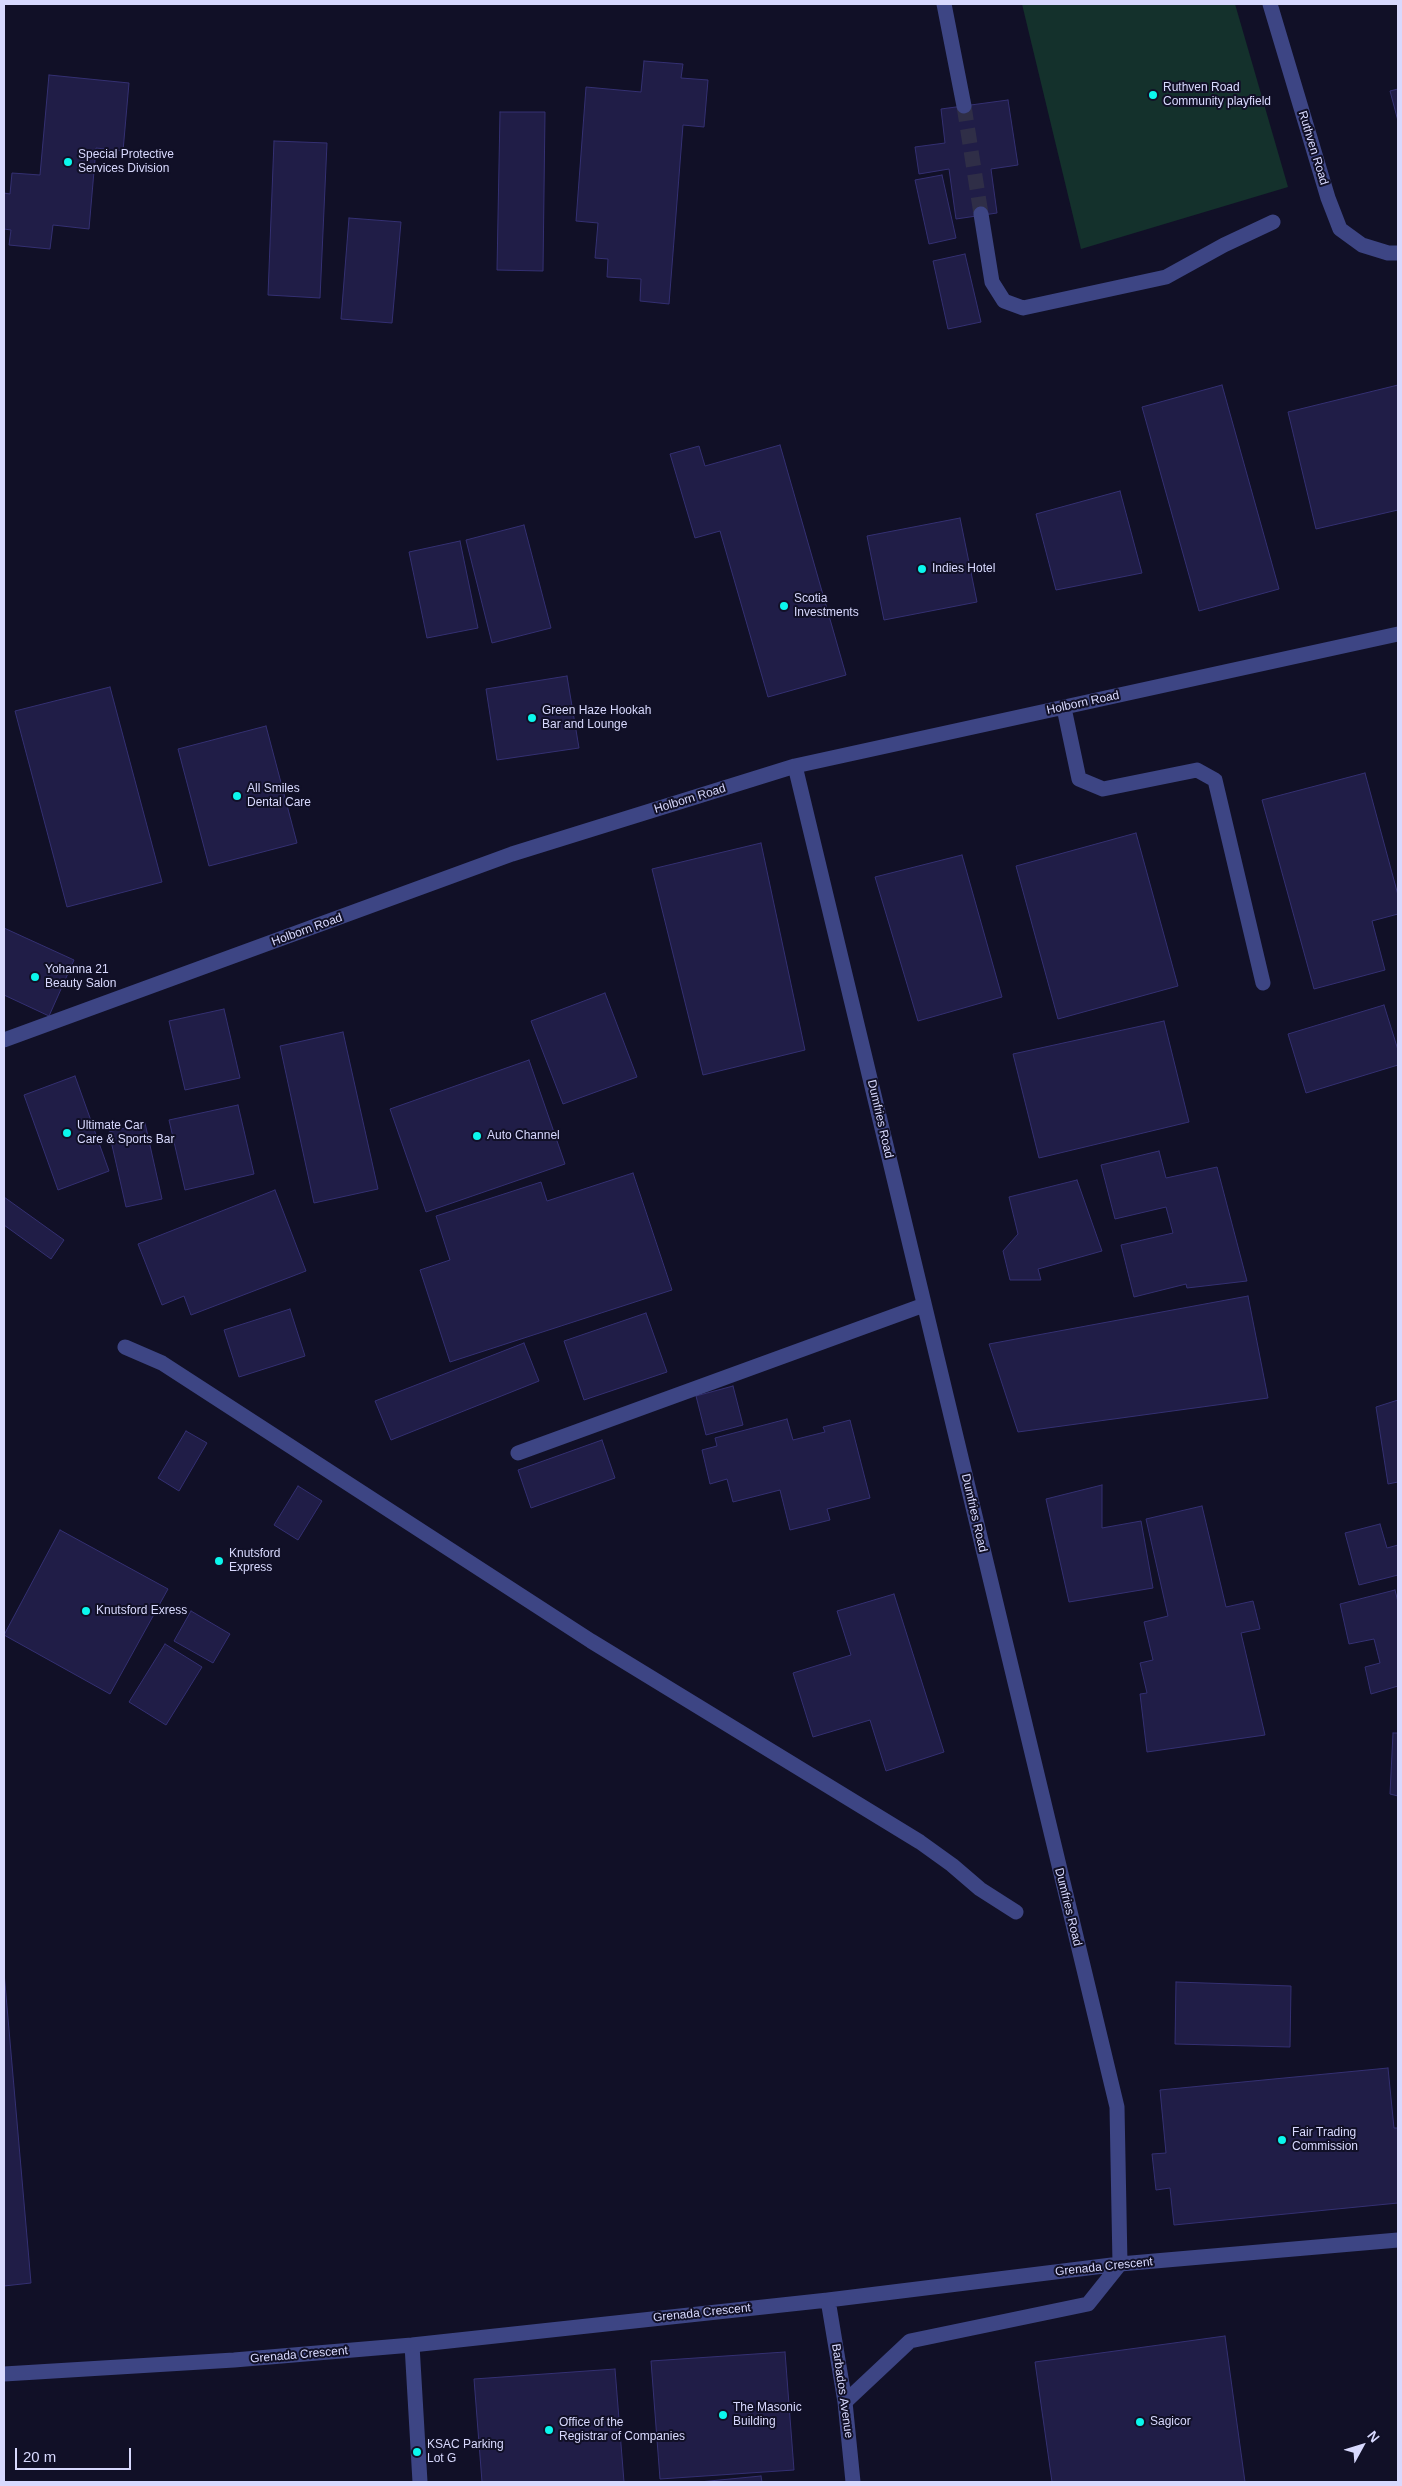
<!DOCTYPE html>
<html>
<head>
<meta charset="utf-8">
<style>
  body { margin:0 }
  #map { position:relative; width:1402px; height:2486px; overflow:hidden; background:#111027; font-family:Arial,sans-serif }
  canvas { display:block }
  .frame { position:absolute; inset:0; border:5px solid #d8d9fe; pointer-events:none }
  .north { position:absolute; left:1337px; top:2421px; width:50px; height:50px; -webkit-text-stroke:4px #111027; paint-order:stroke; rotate:51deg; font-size:14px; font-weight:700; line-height:20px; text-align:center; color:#d8d9fe }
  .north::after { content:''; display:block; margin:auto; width:18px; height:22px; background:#d8d9fe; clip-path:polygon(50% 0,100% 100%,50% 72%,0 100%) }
  .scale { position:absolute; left:15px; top:2448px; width:116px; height:22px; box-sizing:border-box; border:2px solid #d8d9fe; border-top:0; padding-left:6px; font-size:15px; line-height:18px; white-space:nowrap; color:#d8d9fe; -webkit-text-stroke:4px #111027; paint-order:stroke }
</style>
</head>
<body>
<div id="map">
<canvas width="1402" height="2486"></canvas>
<div class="frame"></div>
<div class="north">N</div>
<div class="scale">20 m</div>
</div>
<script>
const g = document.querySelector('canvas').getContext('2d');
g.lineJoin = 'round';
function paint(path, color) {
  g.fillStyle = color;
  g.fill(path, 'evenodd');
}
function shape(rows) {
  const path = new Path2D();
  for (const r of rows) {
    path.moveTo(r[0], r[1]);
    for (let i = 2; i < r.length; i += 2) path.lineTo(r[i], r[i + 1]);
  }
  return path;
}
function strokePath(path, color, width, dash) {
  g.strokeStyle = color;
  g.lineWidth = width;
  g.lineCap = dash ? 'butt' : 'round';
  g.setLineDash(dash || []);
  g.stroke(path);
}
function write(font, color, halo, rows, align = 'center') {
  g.font = font + ' Arial,sans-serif';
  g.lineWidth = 4;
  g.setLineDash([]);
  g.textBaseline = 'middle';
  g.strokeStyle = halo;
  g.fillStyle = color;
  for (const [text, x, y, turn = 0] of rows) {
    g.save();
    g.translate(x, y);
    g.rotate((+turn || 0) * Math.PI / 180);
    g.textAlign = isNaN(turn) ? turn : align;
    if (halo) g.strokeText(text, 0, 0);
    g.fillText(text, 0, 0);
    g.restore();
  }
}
paint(shape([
  [1022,4,1235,4,1288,187,1081,249]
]), '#14312c');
const building = shape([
  [644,61,683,64,681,78,708,80,704,127,683,125,669,304,640,301,641,279,607,277,608,259,595,258,598,223,576,221,586,87,641,92,644,61],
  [49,75,129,83,123,151,96,148,89,229,53,225,50,249,9,245,11,230,4,229,4,193,10,194,12,173,40,175,49,75],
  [1398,89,1398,121,1390,91,1398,89],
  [1008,100,1018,165,991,169,997,213,956,219,949,169,919,174,915,147,945,143,941,109,1008,100],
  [500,112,545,112,543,271,497,270,500,112],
  [274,141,327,143,320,298,268,295,274,141],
  [942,175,956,238,929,244,915,180,942,175],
  [349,218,401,222,392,323,341,319,349,218],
  [965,254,981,322,948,329,933,261,965,254],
  [1222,385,1279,589,1199,611,1142,407,1222,385],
  [1398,385,1398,510,1316,529,1288,412,1398,385],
  [780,445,846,675,768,697,720,531,695,538,670,454,699,446,705,466,780,445],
  [1120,491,1142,573,1056,590,1036,514,1120,491],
  [960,518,977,602,884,620,867,536,960,518],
  [524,525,551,628,492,643,466,540,524,525],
  [460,541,478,628,427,638,409,552,460,541],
  [567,676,579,748,497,760,486,689,567,676],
  [110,687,162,882,67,907,15,711,110,687],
  [266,726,297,843,209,866,178,749,266,726],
  [1365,773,1398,895,1398,914,1372,921,1385,970,1314,989,1262,800,1365,773],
  [1136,833,1178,986,1058,1019,1016,866,1136,833],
  [761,843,805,1050,703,1075,652,869,761,843],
  [962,855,1002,997,918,1021,875,877,962,855],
  [4,928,74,960,49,1016,4,995,4,928],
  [605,993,637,1077,563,1104,531,1021,605,993],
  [1384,1005,1398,1050,1398,1065,1306,1093,1288,1034,1384,1005],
  [224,1009,240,1078,185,1090,169,1021,224,1009],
  [1164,1021,1189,1122,1039,1158,1013,1054,1164,1021],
  [343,1032,378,1189,314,1203,280,1046,343,1032],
  [529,1060,565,1164,426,1212,390,1109,529,1060],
  [75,1076,109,1171,58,1190,24,1095,75,1076],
  [238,1105,254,1174,185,1190,169,1120,238,1105],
  [145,1123,162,1199,126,1207,109,1132,145,1123],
  [1159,1151,1166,1178,1217,1167,1247,1281,1187,1288,1186,1284,1134,1297,1121,1245,1173,1233,1166,1207,1115,1219,1101,1165,1159,1151],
  [633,1173,672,1290,450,1362,420,1270,450,1260,436,1216,541,1182,547,1201,633,1173],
  [1077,1180,1102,1251,1038,1269,1041,1280,1010,1280,1003,1251,1018,1234,1009,1197,1077,1180],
  [275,1190,306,1271,191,1315,184,1296,162,1305,138,1244,275,1190],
  [4,1197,64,1240,51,1259,4,1225,4,1197],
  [1248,1296,1268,1398,1018,1432,989,1344,1248,1296],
  [290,1309,305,1356,239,1377,224,1330,290,1309],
  [646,1313,667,1372,584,1400,564,1341,646,1313],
  [524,1343,539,1381,391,1440,375,1401,524,1343],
  [733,1386,743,1425,706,1435,696,1396,733,1386],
  [1398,1400,1398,1482,1388,1484,1376,1407,1398,1400],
  [787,1419,793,1440,825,1432,823,1427,850,1420,870,1498,827,1509,830,1520,790,1530,780,1490,733,1502,727,1479,710,1484,702,1450,717,1446,715,1438,787,1419],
  [186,1431,207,1443,179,1491,158,1478,186,1431],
  [602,1440,615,1478,531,1508,518,1470,602,1440],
  [1102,1485,1102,1528,1141,1521,1153,1588,1069,1602,1046,1499,1102,1485],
  [298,1486,322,1501,298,1540,274,1525,298,1486],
  [1202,1506,1226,1607,1253,1601,1260,1629,1241,1633,1265,1735,1147,1752,1140,1694,1147,1693,1140,1663,1153,1660,1144,1622,1168,1616,1146,1519,1202,1506],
  [1380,1524,1387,1548,1398,1545,1398,1575,1359,1585,1345,1533,1380,1524],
  [60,1530,168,1589,110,1694,4,1635,60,1530],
  [1395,1590,1398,1602,1398,1686,1371,1694,1365,1667,1380,1663,1374,1639,1349,1644,1340,1604,1395,1590],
  [894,1594,944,1752,886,1771,870,1720,813,1737,793,1673,851,1655,837,1611,894,1594],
  [191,1611,230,1634,213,1663,174,1641,191,1611],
  [165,1644,202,1667,166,1725,129,1702,165,1644],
  [1393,1733,1398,1733,1398,1796,1390,1794,1393,1733],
  [4,1972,31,2283,4,2286,4,1972],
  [1176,1982,1291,1986,1290,2047,1175,2044,1176,1982],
  [1388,2068,1394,2128,1398,2128,1398,2203,1174,2225,1170,2188,1156,2190,1152,2154,1166,2153,1160,2090,1388,2068],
  [1225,2336,1245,2482,1052,2482,1035,2362,1225,2336],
  [785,2352,794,2470,660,2479,651,2361,785,2352],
  [615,2369,624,2482,482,2482,474,2379,615,2369],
  [761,2476,762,2482,699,2482,761,2476]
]);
paint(building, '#201d47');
strokePath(building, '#343072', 1);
strokePath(shape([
  [964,106,981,214]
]), '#2f2e47', 15, [15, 8]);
strokePath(shape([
  [944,4,964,106],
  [1270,4,1328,198,1340,229,1362,245,1388,253,1398,253],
  [981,214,992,282,1004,301,1023,308,1166,277,1224,245,1273,222],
  [1064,708,1079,779,1103,789,1197,770,1215,780,1263,983],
  [795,766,1117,2107,1120,2264,1088,2304,910,2341,845,2402],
  [4,1040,512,854,795,766,1398,634],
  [125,1347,162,1363,591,1641,920,1842,952,1865,980,1889,1016,1912],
  [518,1453,924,1305],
  [828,2300,845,2402,853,2482],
  [412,2345,420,2482],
  [4,2374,234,2360,412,2345,828,2300,1120,2264,1398,2240]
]), '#3d4584', 15);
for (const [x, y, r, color] of [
  [1153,95,5,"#0bf7ed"],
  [68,162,5,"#0bf7ed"],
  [922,569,5,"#0bf7ed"],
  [784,606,5,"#0bf7ed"],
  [532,718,5,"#0bf7ed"],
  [237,796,5,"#0bf7ed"],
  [35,977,5,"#0bf7ed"],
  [67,1133,5,"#0bf7ed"],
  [477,1136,5,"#0bf7ed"],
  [219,1561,5,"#0bf7ed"],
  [86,1611,5,"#0bf7ed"],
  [1282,2140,5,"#0bf7ed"],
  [723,2415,5,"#0bf7ed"],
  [1140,2422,5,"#0bf7ed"],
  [549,2430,5,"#0bf7ed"],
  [417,2452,5,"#0bf7ed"]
]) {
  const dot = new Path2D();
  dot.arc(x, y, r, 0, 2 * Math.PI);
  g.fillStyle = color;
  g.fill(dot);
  strokePath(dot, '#111027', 2);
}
write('12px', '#d8d9fe', '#111027', [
  ["Ruthven Road",1163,88],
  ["Community playfield",1163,102],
  ["Special Protective",78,155],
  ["Services Division",78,169],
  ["Indies Hotel",932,569],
  ["Scotia",794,599],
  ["Investments",794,613],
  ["Green Haze Hookah",542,711],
  ["Bar and Lounge",542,725],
  ["All Smiles",247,789],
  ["Dental Care",247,803],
  ["Yohanna 21",45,970],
  ["Beauty Salon",45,984],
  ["Ultimate Car",77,1126],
  ["Care & Sports Bar",77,1140],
  ["Auto Channel",487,1136],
  ["Knutsford",229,1554],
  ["Express",229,1568],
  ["Knutsford Exress",96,1611],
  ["Fair Trading",1292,2133],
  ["Commission",1292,2147],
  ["The Masonic",733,2408],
  ["Building",733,2422],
  ["Sagicor",1150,2422],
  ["Office of the",559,2423],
  ["Registrar of Companies",559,2437],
  ["KSAC Parking",427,2445],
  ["Lot G",427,2459]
], 'left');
write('12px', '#d8d9fe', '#111027', [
  ["Ruthven Road",1313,148,73],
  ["Holborn Road",1083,703,-12],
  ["Holborn Road",690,799,-17],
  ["Holborn Road",307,930,-20],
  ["Dumfries Road",880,1119,77],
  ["Dumfries Road",974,1513,77],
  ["Dumfries Road",1068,1907,76],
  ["Grenada Crescent",1104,2267,-6],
  ["Grenada Crescent",702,2313,-6],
  ["Grenada Crescent",299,2355,-5],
  ["Barbados Avenue",842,2391,82]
]);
</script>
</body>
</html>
